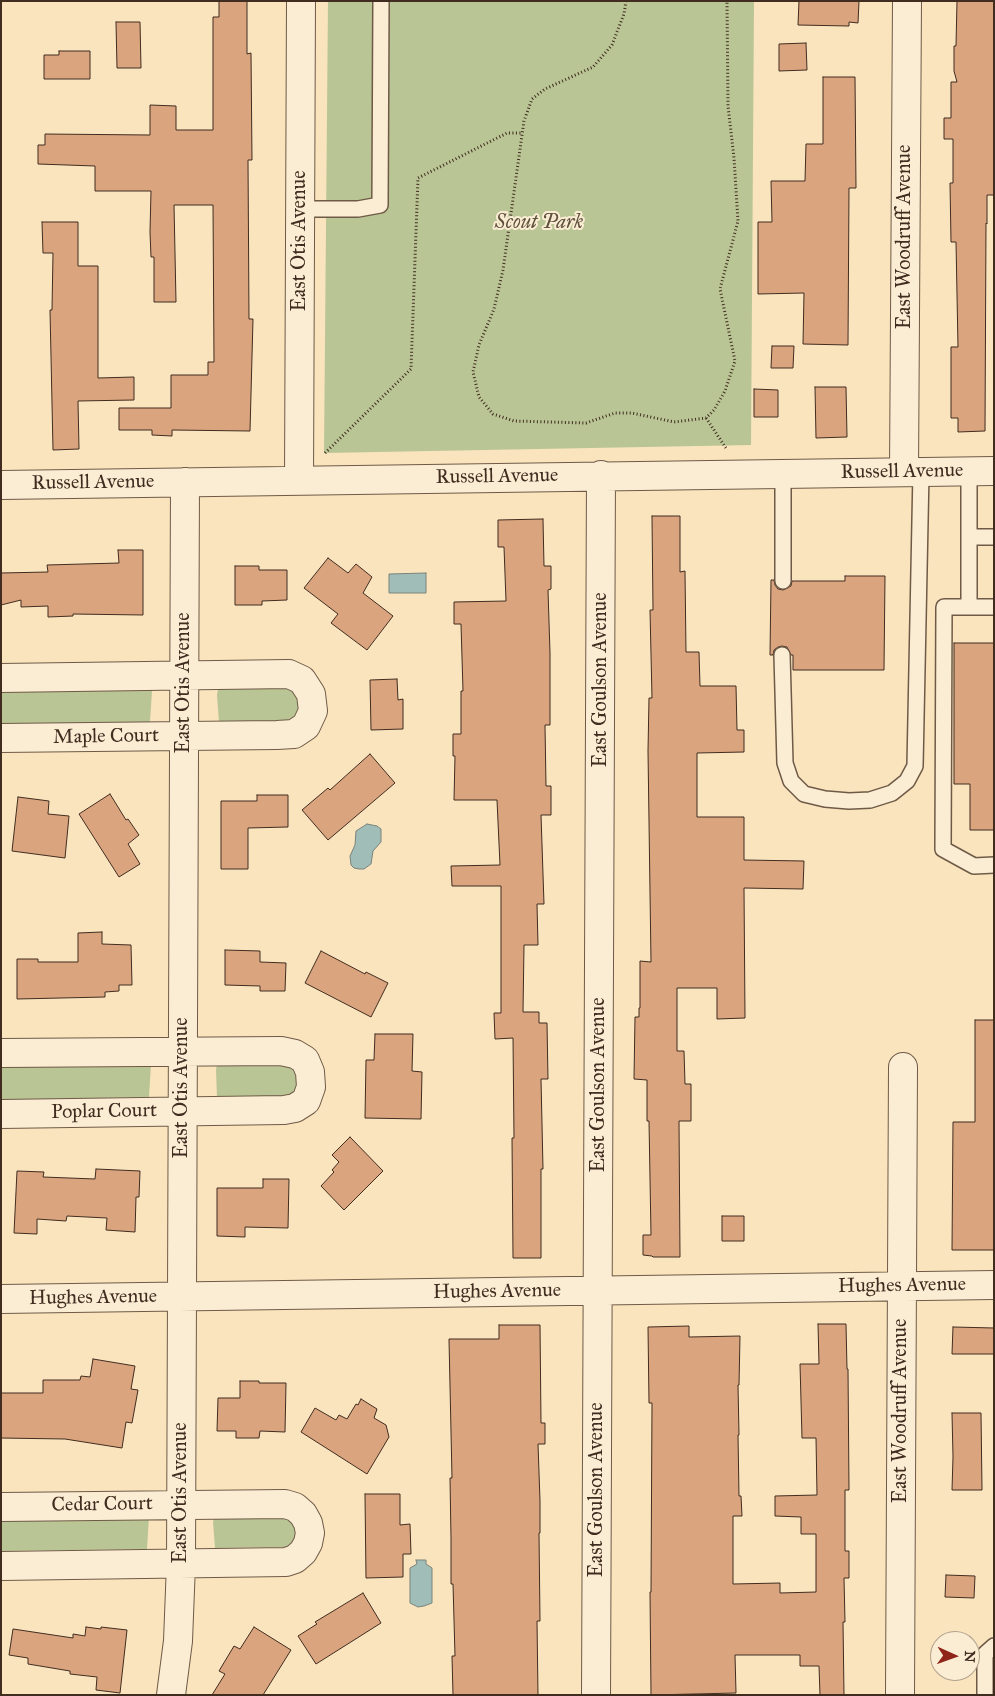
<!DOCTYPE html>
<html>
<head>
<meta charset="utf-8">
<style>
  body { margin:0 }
  #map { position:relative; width:995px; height:1696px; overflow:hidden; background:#f9e4bd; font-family:"IM FELL Great Primer",serif }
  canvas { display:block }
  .frame { position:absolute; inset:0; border:2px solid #412c20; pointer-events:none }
  .north { position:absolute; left:930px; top:1631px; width:50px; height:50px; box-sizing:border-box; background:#fbedd4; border:1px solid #b1a08c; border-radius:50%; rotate:92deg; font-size:14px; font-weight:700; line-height:20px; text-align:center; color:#412c20 }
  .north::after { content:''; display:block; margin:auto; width:18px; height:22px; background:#8f2418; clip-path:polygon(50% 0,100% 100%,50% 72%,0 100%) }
</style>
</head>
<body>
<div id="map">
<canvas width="995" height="1696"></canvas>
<div class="frame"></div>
<div class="north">N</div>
</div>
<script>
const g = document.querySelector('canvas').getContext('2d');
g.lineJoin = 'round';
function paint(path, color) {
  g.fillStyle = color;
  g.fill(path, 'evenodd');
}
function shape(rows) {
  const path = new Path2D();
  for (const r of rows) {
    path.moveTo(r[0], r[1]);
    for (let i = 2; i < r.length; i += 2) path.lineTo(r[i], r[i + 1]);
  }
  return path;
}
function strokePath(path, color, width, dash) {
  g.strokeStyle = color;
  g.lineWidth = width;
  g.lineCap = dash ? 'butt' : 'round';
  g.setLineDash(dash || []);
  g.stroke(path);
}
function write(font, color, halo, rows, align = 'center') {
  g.font = font + ' "IM FELL Great Primer",serif';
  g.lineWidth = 4;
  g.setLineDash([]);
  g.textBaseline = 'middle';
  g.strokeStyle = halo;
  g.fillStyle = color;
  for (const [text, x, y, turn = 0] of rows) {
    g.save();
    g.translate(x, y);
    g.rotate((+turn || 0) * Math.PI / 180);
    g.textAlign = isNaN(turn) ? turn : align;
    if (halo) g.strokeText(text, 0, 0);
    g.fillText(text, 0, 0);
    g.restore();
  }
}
paint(shape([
  [328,1,754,1,751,445,324,453],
  [286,688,292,689,301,704,298,714,293,718,284,721,219,722,217,695,218,689],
  [152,690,150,722,1,725,1,692],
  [151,1064,149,1097,1,1100,1,1067],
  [217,1064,291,1065,299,1073,297,1089,292,1093,283,1096,217,1097,216,1070],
  [215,1515,289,1516,298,1531,294,1541,286,1547,215,1548,213,1522],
  [149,1516,147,1549,1,1551,1,1518]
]), '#b9c594');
const water = shape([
  [426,573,426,593,389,593,389,574,426,573],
  [367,824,377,826,381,829,381,842,373,851,371,864,364,869,359,869,354,868,351,865,350,856,355,845,356,831,367,824],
  [416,1560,426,1560,426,1564,432,1568,432,1603,424,1606,418,1607,410,1603,410,1568,417,1564,416,1560]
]);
paint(water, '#a0bdb8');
strokePath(water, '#7a837b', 1);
const building = shape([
  [219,1,247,1,247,54,251,53,252,160,248,160,249,319,253,319,250,431,172,430,172,436,152,435,152,430,119,430,119,408,171,408,171,375,208,375,208,362,214,362,213,205,174,205,176,302,154,302,154,257,151,257,150,232,151,191,95,191,95,166,38,164,38,145,45,145,45,134,150,135,150,105,176,106,176,130,213,130,213,17,219,17,219,1],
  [799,1,859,1,858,23,849,22,849,26,798,25,799,1],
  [957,1,994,1,994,195,987,195,987,224,986,223,985,431,958,432,958,418,951,418,951,347,958,347,956,242,951,242,950,183,953,183,953,139,944,139,944,118,951,118,951,82,957,82,954,71,954,46,956,46,957,1],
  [116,22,140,22,141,68,117,68,116,22],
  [806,43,807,70,779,71,779,44,806,43],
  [59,51,90,51,90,79,44,79,44,55,59,55,59,51],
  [823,77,855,77,856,188,849,188,848,345,803,344,804,293,758,294,758,222,772,222,771,181,805,181,806,144,823,144,823,77],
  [42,222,78,222,78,266,98,266,98,378,134,377,134,400,78,401,79,449,53,450,50,310,52,310,53,253,43,253,42,222],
  [772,346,794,346,793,368,771,368,772,346],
  [815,387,846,387,847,437,816,438,815,387],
  [754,389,778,390,778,417,754,417,754,389],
  [652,516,680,516,680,572,685,571,686,652,699,652,700,686,736,686,737,730,744,730,744,752,697,753,697,817,744,817,744,860,804,861,803,889,744,888,745,1018,717,1019,717,988,677,988,677,1051,684,1051,685,1084,691,1084,691,1121,679,1121,680,1257,653,1257,652,1256,643,1255,643,1235,651,1235,649,1121,647,1121,647,1080,634,1079,635,1017,639,1017,639,1008,640,1008,640,961,651,962,648,751,649,698,652,698,650,610,653,610,652,516],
  [543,519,544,566,551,566,551,589,548,590,550,653,550,725,545,725,546,786,551,786,551,815,541,815,544,904,537,904,538,945,524,945,523,1012,539,1012,539,1023,547,1023,548,1079,541,1079,543,1169,541,1169,541,1258,513,1258,512,1138,514,1138,513,1038,495,1039,494,1013,501,1013,501,886,452,886,451,866,500,865,497,800,454,800,455,756,453,756,453,734,461,734,461,691,463,691,461,624,454,624,454,602,506,601,504,547,498,547,498,520,543,519],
  [118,550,143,550,143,615,73,614,73,616,48,617,48,606,21,607,21,600,1,605,1,573,48,572,47,565,119,563,118,550],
  [328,558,348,573,356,564,372,577,363,593,393,616,367,650,331,623,338,614,304,588,328,558],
  [235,566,259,566,259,570,287,570,287,600,262,601,262,605,235,605,235,566],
  [845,576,885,576,884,670,793,670,793,655,791,655,787,647,782,646,778,647,774,650,773,655,770,655,771,580,774,580,775,585,778,589,783,590,791,586,792,581,845,581,845,576],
  [954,643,994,643,994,830,970,830,970,784,954,784,954,643],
  [397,679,398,700,403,699,403,729,371,730,370,680,397,679],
  [370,754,395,783,328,840,302,810,328,788,330,790,370,754],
  [110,794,126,820,128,819,139,835,128,844,140,864,119,877,79,814,110,794],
  [257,795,288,795,288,827,248,828,248,869,221,869,221,801,257,801,257,795],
  [18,797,49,801,48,814,69,816,65,858,12,851,18,797],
  [102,932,102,944,131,945,132,985,119,985,119,991,105,992,105,997,17,999,17,959,38,959,38,962,78,962,78,933,102,932],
  [225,950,260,951,260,962,286,963,285,991,260,991,260,986,225,985,225,950],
  [321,951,365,974,366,972,388,983,371,1017,305,983,321,951],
  [975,1020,994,1020,994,1250,952,1250,953,1122,975,1122,975,1020],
  [375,1034,413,1034,412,1071,422,1072,421,1119,365,1118,366,1060,374,1060,375,1034],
  [350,1137,383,1171,344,1210,321,1186,334,1172,332,1170,339,1162,332,1155,350,1137],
  [96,1169,140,1171,139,1197,136,1197,135,1232,106,1230,107,1218,67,1216,66,1221,37,1219,37,1234,14,1233,17,1171,44,1172,43,1177,95,1179,96,1169],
  [263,1179,289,1179,288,1228,245,1227,245,1237,217,1236,217,1188,263,1188,263,1179],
  [722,1216,744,1216,744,1241,722,1241,722,1216],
  [818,1324,846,1324,847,1369,848,1369,849,1490,845,1490,845,1551,849,1551,849,1578,844,1578,845,1622,843,1622,844,1695,820,1695,819,1666,800,1666,800,1655,735,1655,736,1693,651,1695,650,1592,651,1592,652,1403,649,1403,648,1327,689,1326,689,1337,740,1336,739,1385,738,1385,739,1435,738,1435,739,1496,741,1496,742,1516,733,1516,733,1584,780,1583,780,1593,816,1592,816,1534,801,1534,801,1517,775,1516,775,1496,817,1495,816,1438,802,1438,800,1364,819,1364,818,1324],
  [499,1325,540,1325,541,1423,545,1423,545,1444,538,1444,540,1501,540,1533,539,1533,540,1621,537,1621,538,1695,453,1695,452,1656,455,1656,453,1584,451,1584,451,1539,450,1478,452,1478,449,1339,499,1339,499,1325],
  [953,1327,994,1328,994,1354,952,1354,953,1327],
  [93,1359,135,1366,131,1389,138,1390,132,1423,126,1422,122,1448,65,1439,1,1438,1,1393,43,1393,43,1380,80,1380,81,1376,90,1377,93,1359],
  [240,1381,259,1381,259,1383,286,1383,285,1432,260,1431,259,1438,236,1438,236,1431,217,1431,218,1398,240,1398,240,1381],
  [361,1399,377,1409,374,1418,386,1425,389,1437,367,1474,301,1432,315,1408,336,1420,339,1415,347,1419,356,1404,358,1405,361,1399],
  [952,1413,981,1413,982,1490,952,1490,953,1457,952,1413],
  [365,1494,400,1494,400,1525,410,1524,411,1554,403,1554,403,1577,366,1578,365,1494],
  [946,1575,975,1576,974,1598,945,1597,946,1575],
  [363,1593,381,1623,316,1664,298,1636,317,1624,315,1622,363,1593],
  [86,1627,101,1629,101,1627,127,1630,120,1693,96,1690,97,1677,70,1674,70,1671,28,1664,28,1658,9,1655,13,1629,73,1638,73,1634,85,1636,86,1627],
  [254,1627,291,1650,263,1695,212,1695,225,1674,219,1671,234,1646,240,1649,254,1627]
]);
paint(building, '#daa57e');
strokePath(building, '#412c20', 1);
const lane = shape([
  [300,209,358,209,380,205,381,1],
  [783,473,783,581],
  [969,537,994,537],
  [969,607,969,471],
  [994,607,944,607,943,849,974,866,994,865],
  [782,655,785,763,791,781,804,794,825,799,849,801,870,800,892,793,907,781,915,766,921,472],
  [985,1695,985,1654,994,1646]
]);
const street = shape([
  [904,472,907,1],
  [299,480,301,1],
  [1,485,994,471],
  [1,678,289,674,302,680,311,694,313,711,306,726,294,734,277,735,1,738],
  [1,1053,281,1051,295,1054,305,1060,310,1072,311,1087,306,1101,295,1108,284,1110,1,1114],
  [1,1299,994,1285],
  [1,1507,285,1504,295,1507,303,1514,308,1523,310,1533,308,1543,303,1552,295,1559,286,1562,1,1566],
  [171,1695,178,1641,181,1564,185,482],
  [596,1695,601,475],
  [900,1695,903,1067]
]);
strokePath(lane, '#6f5a47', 18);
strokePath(street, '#6f5a47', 30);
strokePath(shape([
  [626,1,624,14,612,45,593,67,545,89,532,99,524,121,503,270,494,309,479,345,473,372,479,397,493,414,514,421,586,423,615,413,632,413,674,422,706,418,714,410,725,391,735,361,720,289,738,221,734,158,728,106,727,1],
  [706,418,726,448],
  [325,453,411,369,418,178,507,133,522,133]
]), '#412c20', 3, [1, 2.5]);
strokePath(lane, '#fbedd4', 15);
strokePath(street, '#fbedd4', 28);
write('italic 20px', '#5f523d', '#fbedd4', [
  ["Scout Park",539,223]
]);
write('20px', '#412c20', '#fbedd4', [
  ["East Woodruff Avenue",905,237,-90],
  ["East Otis Avenue",300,241,-90],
  ["Russell Avenue",902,472,-1],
  ["Russell Avenue",497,477,-1],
  ["Russell Avenue",93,483,-1],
  ["East Goulson Avenue",601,680,-90],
  ["East Otis Avenue",184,683,-90],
  ["Maple Court",106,737,-1],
  ["East Goulson Avenue",599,1085,-90],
  ["East Otis Avenue",182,1088,-90],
  ["Poplar Court",104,1112,-1],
  ["Hughes Avenue",902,1286,-1],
  ["Hughes Avenue",497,1292,-1],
  ["Hughes Avenue",93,1298,-1],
  ["East Woodruff Avenue",901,1411,-90],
  ["East Goulson Avenue",597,1490,-90],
  ["East Otis Avenue",181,1493,-90],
  ["Cedar Court",102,1505,-1]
]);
</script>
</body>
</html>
